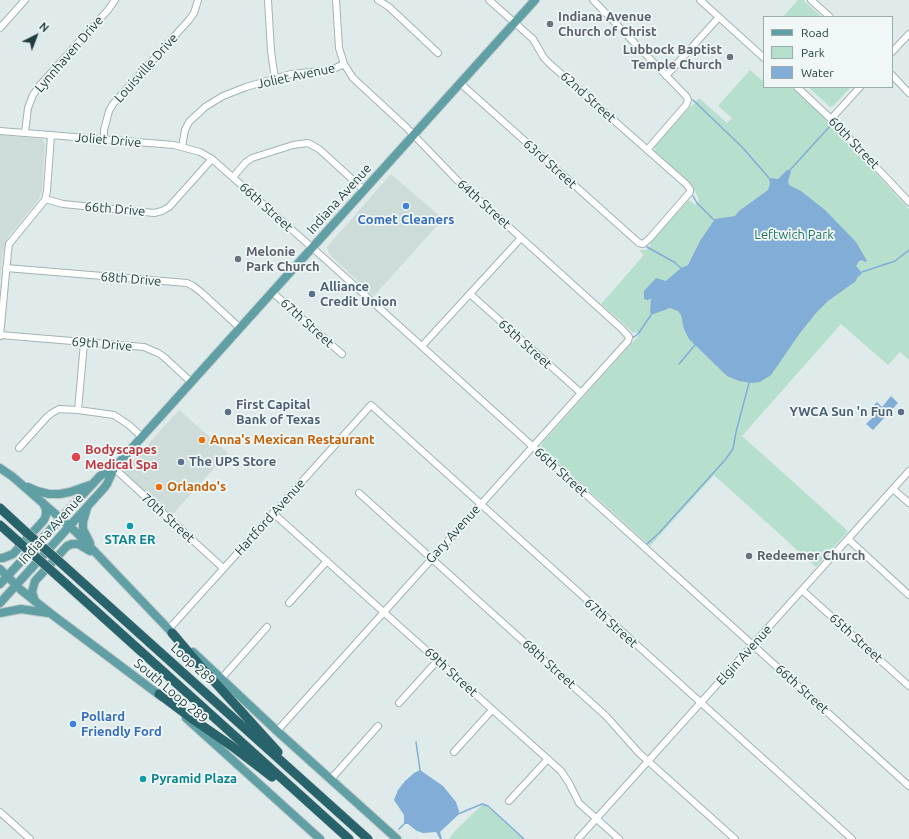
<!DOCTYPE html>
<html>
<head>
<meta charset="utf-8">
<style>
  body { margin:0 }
  #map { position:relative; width:909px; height:839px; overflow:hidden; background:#dfebea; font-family:Ubuntu,sans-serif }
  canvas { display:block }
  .legend { position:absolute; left:763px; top:16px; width:130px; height:72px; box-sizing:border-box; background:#eff8f6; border:1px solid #9cacac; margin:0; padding:5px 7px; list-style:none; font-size:12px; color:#1f3b3d }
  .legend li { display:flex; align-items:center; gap:8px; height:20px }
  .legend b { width:20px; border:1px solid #9cacac }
  .north { position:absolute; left:16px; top:16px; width:40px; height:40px; -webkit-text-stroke:3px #eff8f6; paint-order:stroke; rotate:42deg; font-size:11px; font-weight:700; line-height:16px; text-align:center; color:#1f3b3d }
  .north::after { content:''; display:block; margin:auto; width:14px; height:18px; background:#1f3b3d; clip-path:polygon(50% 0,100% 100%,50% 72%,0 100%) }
</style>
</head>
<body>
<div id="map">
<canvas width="909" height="839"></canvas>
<ul class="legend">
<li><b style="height:5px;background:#60a0a5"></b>Road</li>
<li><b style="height:11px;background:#b6dfce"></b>Park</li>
<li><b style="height:11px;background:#82add6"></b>Water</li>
</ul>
<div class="north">N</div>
</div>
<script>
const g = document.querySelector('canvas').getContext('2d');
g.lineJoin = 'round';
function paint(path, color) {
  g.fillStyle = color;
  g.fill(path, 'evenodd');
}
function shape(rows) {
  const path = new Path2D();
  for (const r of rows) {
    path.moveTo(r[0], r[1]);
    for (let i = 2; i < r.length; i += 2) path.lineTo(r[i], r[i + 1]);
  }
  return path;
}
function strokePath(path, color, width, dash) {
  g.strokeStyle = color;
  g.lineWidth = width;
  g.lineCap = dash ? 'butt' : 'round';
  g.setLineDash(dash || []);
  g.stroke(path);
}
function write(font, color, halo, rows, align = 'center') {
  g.font = font + ' Ubuntu,sans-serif';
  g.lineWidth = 3.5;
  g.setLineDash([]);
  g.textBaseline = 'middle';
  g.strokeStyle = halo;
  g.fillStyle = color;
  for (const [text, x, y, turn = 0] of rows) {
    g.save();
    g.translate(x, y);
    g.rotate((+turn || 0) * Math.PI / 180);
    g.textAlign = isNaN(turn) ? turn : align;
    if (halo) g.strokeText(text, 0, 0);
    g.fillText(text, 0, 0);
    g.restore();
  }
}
paint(shape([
  [0,135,42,139,45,144,42,191,39,199,8,237,5,244,2,256,0,282],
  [391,174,443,219,374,296,329,254,327,247],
  [179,410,228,453,172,515,123,472]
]), '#cddbd9');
paint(shape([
  [798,0,803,0,822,17,783,17],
  [750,70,764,82,764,87,791,87,822,115,828,122,828,125,831,128,834,129,909,209,909,360,900,352,888,365,841,324,742,436,848,531,816,567,714,475,650,546,544,450,541,446,543,442,639,335,637,332,633,333,625,325,601,304,644,255,639,250,646,250,651,244,649,243,689,200,695,205,699,200,692,185,653,151,656,149,653,147,655,145,688,109,694,104,699,98,727,123,732,118,718,106],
  [808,87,851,87,833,106,830,107],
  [484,803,489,808,523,839,449,839,453,833]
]), '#b6dfce');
paint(shape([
  [787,170,790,170,791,172,788,181,789,185,801,191,825,210,856,242,867,261,865,262,862,260,859,261,856,266,862,273,857,278,856,281,828,301,816,313,800,333,771,375,760,382,752,383,739,381,727,376,689,339,684,329,681,315,678,311,670,308,651,315,650,310,651,299,647,300,644,299,644,291,656,278,666,281,681,268,688,265,700,241,715,219,735,216,739,211,768,190,770,184,769,179,770,178,778,179],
  [891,396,898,403,873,430,866,424,876,414,870,409,877,402,882,407],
  [420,770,443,786,456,802,459,811,458,815,440,832,442,839,440,839,436,832,423,833,417,831,408,824,404,824,404,815,394,800,398,790,405,781,414,773]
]), '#82add6');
strokePath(shape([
  [693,100,743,148,769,178],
  [790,170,831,125],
  [693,196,697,203,714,220],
  [647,247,674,262,681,268],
  [862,272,895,261,909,250],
  [630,337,634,337,638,334,651,315],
  [679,364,695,345],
  [647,544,659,533,725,460,733,449,736,432,749,383],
  [416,742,420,770],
  [458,814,482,804,488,806,524,839],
  [399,829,404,824]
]), '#82add6', 1.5);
const minor = shape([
  [268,0,271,51,275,79],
  [378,0,389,7,438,53],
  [593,0,686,96,688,100,686,105,647,150],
  [700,0,764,58],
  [811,0,830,17],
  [0,28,25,0],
  [892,52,909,34],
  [892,75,909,93],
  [666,76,719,17],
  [460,83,639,243,643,244,650,238,690,192,690,189,686,184,550,64,544,58,533,39,489,0],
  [797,87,831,119,909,202],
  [831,119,860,87],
  [0,131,174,145,200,152,212,159,325,259,909,786],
  [25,133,28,108,33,95,40,85,108,10,115,0],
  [104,140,104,130,109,111,113,104,189,20,194,13,198,0],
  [182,147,185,130,189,122,205,107,223,96,246,87,291,74,331,70,344,64],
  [233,177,246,162,252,158,293,145,308,143,319,149,364,190],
  [45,199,63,204,154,213,162,211,169,207,212,159],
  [6,268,187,283,193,286,202,293,240,328],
  [272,292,342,354],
  [470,294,581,393],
  [0,335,144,347,158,353,164,357,191,382],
  [0,336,8,252,9,244,45,200,47,191,51,135],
  [422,346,521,238],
  [78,410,84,343],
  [19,448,47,417,52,413,59,409,78,410,114,415,129,425,142,437],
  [114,468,223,568],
  [893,489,909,503],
  [359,493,606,716,639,753,735,839],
  [273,513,561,771,569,783,579,803,619,839],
  [848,539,909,595],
  [802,590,909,686],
  [289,603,327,561],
  [169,629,371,405,852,839],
  [221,679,267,627],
  [399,703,438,660],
  [277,731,581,393,628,341,629,337,622,329,457,180,406,127,353,78,344,64,339,48,336,0],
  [454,752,492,710],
  [331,779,378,726],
  [509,801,548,759],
  [0,812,30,839],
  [578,839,909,471]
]);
const major = shape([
  [0,468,13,477,76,532,177,638],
  [28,487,37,491,49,494,60,494,70,492,90,485],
  [87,508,83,522,83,529,90,543],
  [0,558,3,558,13,554,44,520,46,515,46,509,43,503],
  [0,569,21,590,50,613,162,697],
  [0,584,100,476,114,468,535,0],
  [35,601,32,592,35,581,67,546,72,544,78,544,90,551],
  [0,603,104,488,107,484,114,468],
  [0,613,21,609,48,613],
  [193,652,277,731,397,839],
  [186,718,320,839]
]);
const highway = shape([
  [0,508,27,533],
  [0,525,19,542],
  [62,564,368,839],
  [54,573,349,839],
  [172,633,202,668,278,752],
  [159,694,191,718,233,747,272,777]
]);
strokePath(minor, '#a2b3b3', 8);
strokePath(major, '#c0c8c9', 10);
strokePath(highway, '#c0c8c9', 10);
strokePath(minor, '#fff', 6);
strokePath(major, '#60a0a5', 8);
strokePath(highway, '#28636b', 9);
const highwayBridge = shape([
  [27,533,62,564],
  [19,542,54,573]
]);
strokePath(highwayBridge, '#c0c8c9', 10, []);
strokePath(highwayBridge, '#28636b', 9);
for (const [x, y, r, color] of [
  [550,24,4,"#6b7280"],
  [730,57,4,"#6b7280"],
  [406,206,4,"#3f7fe0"],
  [238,259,4,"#6b7280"],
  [312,294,4,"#5c6f8a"],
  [228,412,4,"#5c6f8a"],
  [901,412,4,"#5c6f8a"],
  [202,440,4,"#e8710a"],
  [76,457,5,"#e0444e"],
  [181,462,4,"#5c6f8a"],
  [159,487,4,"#e8710a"],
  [130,526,4,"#0f9aa8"],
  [749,556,4,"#6b7280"],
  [73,724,4,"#3f7fe0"],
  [143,779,4,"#0f9aa8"]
]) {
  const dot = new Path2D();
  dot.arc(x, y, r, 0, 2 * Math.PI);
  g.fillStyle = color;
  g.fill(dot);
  strokePath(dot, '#eff8f6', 1.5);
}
write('bold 13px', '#5b616d', '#eff8f6', [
  ["Indiana Avenue",558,17],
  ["Church of Christ",558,32],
  ["Lubbock Baptist",722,50,"right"],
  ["Temple Church",722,65,"right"],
  ["Melonie",246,252],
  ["Park Church",246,267],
  ["Redeemer Church",757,556]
], 'left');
write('13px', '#1f3b3d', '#eff8f6', [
  ["Lynnhaven Drive",69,54,-49],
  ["Louisville Drive",146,68,-48],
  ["Joliet Avenue",296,76,-12],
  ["62nd Street",588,97,42],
  ["Joliet Drive",108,140,5],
  ["60th Street",854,143,46],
  ["63rd Street",550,164,42],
  ["Indiana Avenue",339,199,-48],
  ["64th Street",484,204,42],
  ["66th Street",266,207,42],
  ["66th Drive",115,209,5],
  ["68th Drive",131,279,5],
  ["67th Street",307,323,42],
  ["69th Drive",102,344,5],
  ["65th Street",525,344,42],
  ["66th Street",561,472,42],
  ["Hartford Avenue",270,517,-48],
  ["70th Street",168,518,42],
  ["Indiana Avenue",51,529,-48],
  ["Gary Avenue",453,534,-48],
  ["67th Street",611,623,42],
  ["65th Street",856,638,42],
  ["Elgin Avenue",744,655,-48],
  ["Loop 289",193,664,42],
  ["68th Street",549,664,42],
  ["69th Street",451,672,42],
  ["66th Street",802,689,42],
  ["South Loop 289",171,691,40]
]);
write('bold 13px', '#366cbe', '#eff8f6', [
  ["Comet Cleaners",406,220],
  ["Pollard",81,717,"left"],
  ["Friendly Ford",81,732,"left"]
]);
write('13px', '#26765f', '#eff8f6', [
  ["Leftwich Park",794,235]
]);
write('bold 13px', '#4e5e75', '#eff8f6', [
  ["Alliance",320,287],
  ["Credit Union",320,302],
  ["First Capital",236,405],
  ["Bank of Texas",236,420],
  ["YWCA Sun 'n Fun",893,412,"right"],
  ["The UPS Store",189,462]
], 'left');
write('bold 13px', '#c56008', '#eff8f6', [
  ["Anna's Mexican Restaurant",210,440],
  ["Orlando's",167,487]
], 'left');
write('bold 13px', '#be3a42', '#eff8f6', [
  ["Bodyscapes",85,450],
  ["Medical Spa",85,465]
], 'left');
write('bold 13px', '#0d838f', '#eff8f6', [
  ["STAR ER",130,540],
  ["Pyramid Plaza",151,779,"left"]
]);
</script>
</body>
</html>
